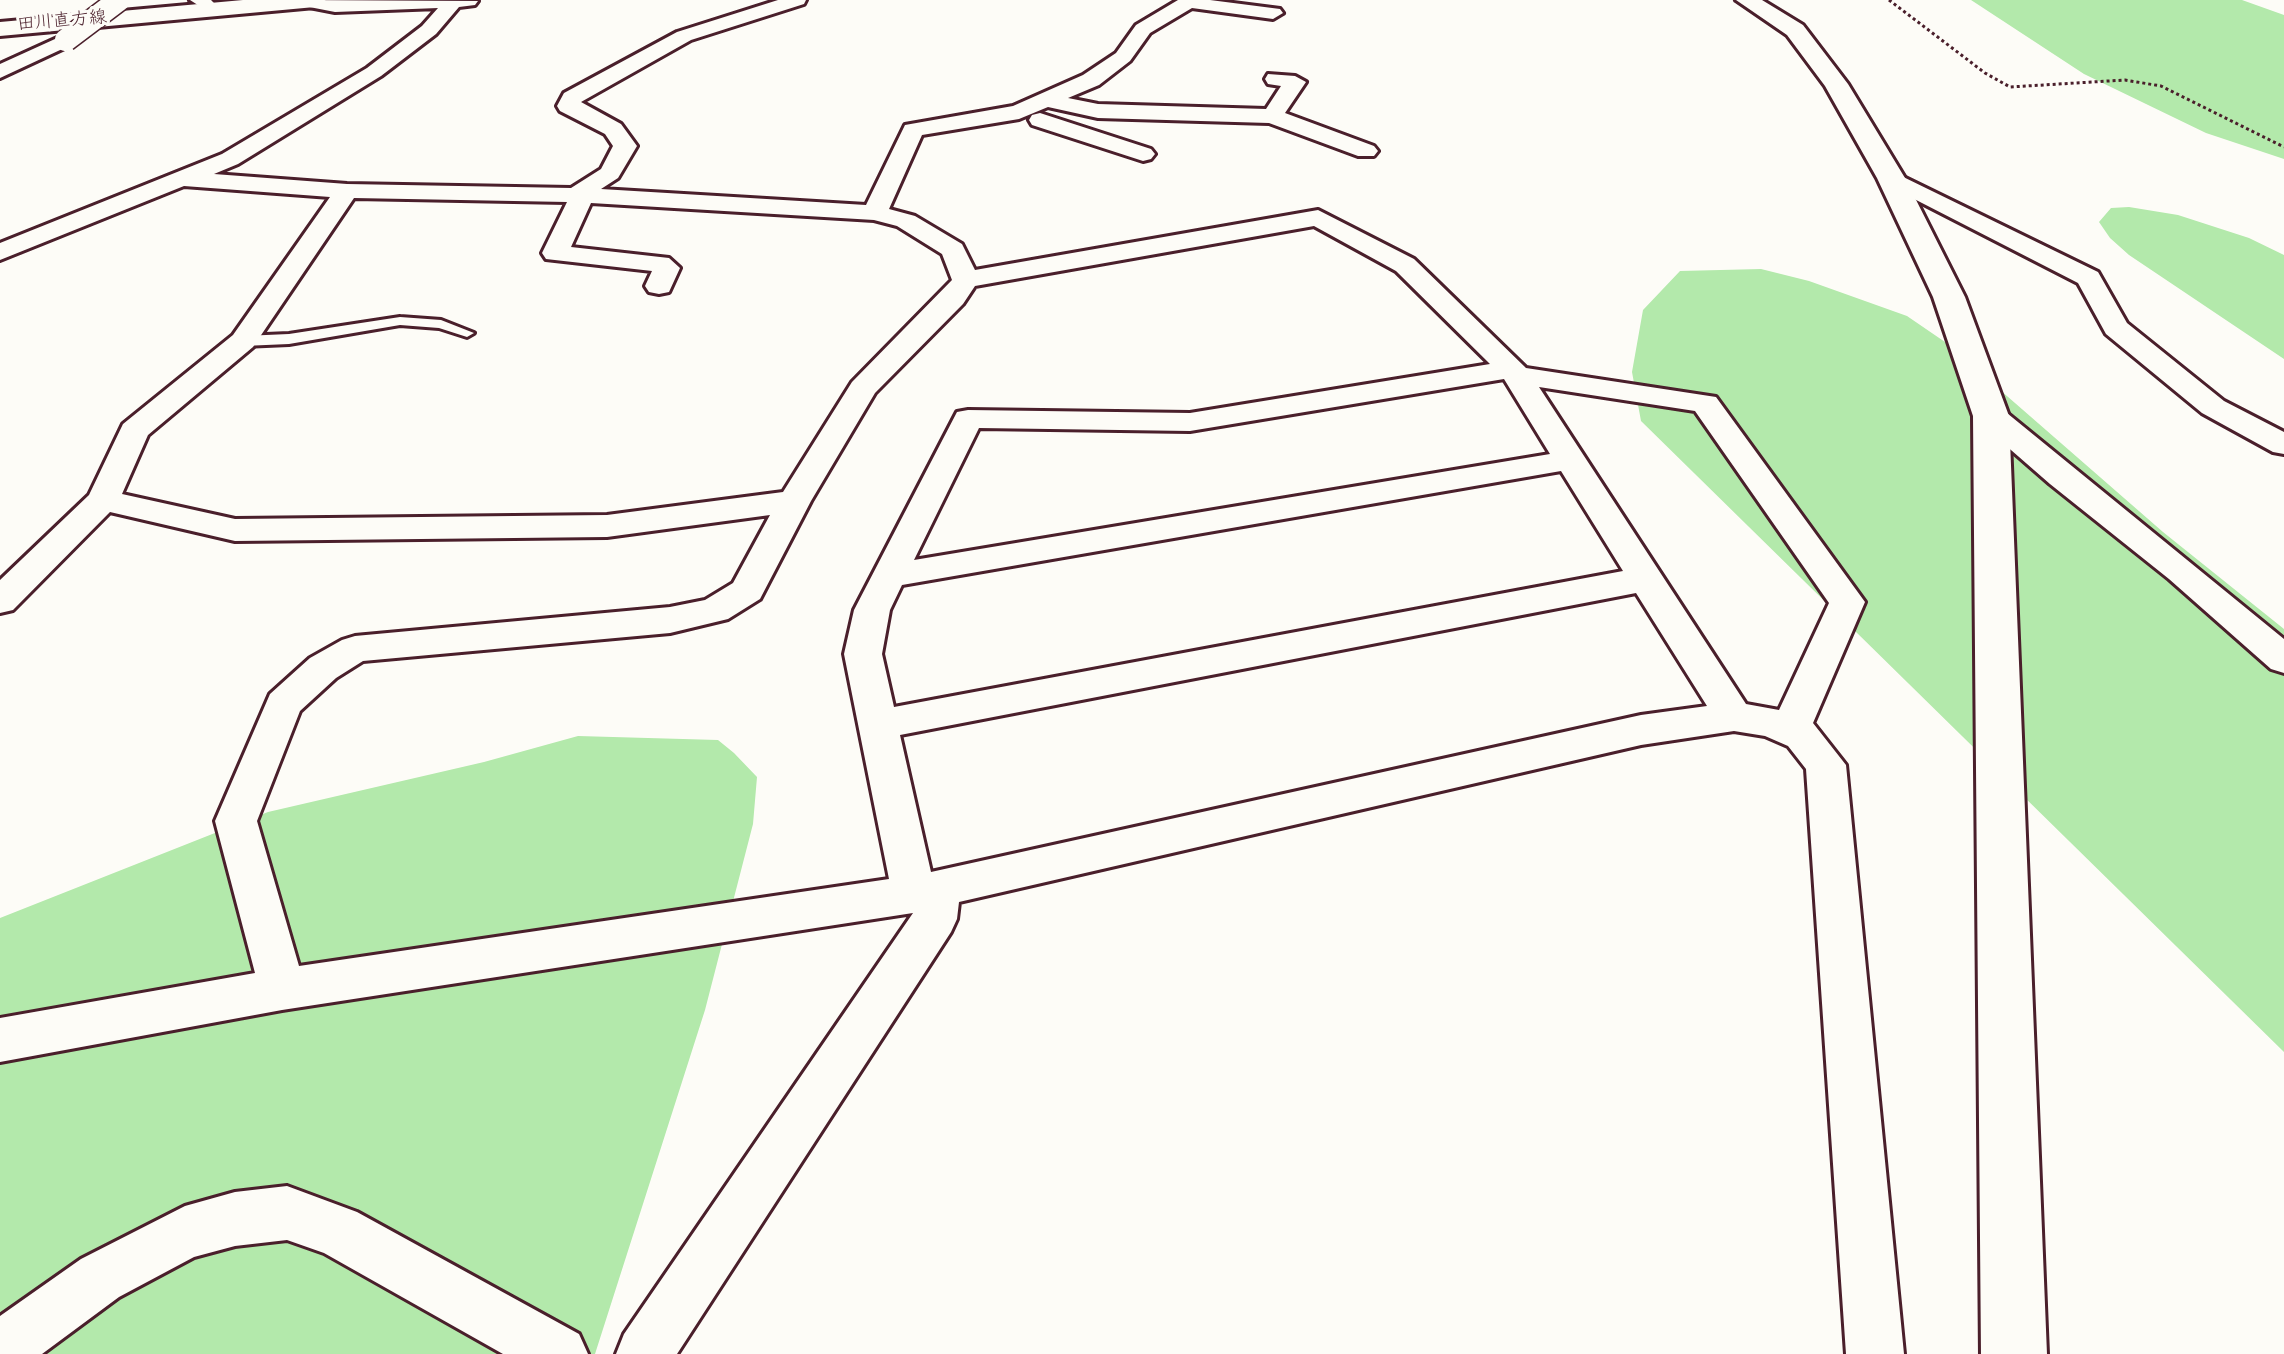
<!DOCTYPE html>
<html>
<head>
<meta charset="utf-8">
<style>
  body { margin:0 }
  canvas { display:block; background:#fdfcf7 }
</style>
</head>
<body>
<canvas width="2284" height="1354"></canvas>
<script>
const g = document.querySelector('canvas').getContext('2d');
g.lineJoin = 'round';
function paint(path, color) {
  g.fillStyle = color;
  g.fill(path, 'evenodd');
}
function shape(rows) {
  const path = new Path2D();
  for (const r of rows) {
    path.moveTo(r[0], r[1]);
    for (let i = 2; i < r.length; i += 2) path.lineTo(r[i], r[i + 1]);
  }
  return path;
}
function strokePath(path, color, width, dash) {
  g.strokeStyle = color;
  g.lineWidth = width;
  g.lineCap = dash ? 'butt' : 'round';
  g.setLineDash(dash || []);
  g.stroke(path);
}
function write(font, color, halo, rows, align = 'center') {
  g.font = font + ' "Gochi Hand","Klee One",sans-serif';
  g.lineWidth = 6;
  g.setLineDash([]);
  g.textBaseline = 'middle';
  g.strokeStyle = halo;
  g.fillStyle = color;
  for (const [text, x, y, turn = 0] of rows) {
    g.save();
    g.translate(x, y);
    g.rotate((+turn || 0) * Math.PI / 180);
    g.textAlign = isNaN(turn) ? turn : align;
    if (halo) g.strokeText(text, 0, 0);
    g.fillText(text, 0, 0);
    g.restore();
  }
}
paint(shape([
  [1971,0,2242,0,2284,15,2284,159,2206,133,2084,74],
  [2129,207,2178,215,2249,238,2284,255,2284,359,2129,255,2110,238,2099,222,2111,208],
  [1761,269,1809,281,1907,316,1945,342,2163,532,2284,629,2284,1052,1641,421,1632,372,1643,310,1680,271],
  [578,736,718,740,734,753,757,777,753,824,705,1010,595,1354,0,1354,0,918,268,812,484,762]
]), '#b3e9ab');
const service = shape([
  [400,317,441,320,474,333,467,337,439,328,400,325,289,344,243,346,235,341,243,336,289,334,400,317]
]);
const minor = shape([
  [190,0,211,0,214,3,204,9,190,0],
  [292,0,478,1,475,5,459,7,436,34,381,76,238,164,214,174,347,184,571,188,601,169,613,146,605,134,560,111,557,106,564,93,677,32,778,0,806,0,804,4,691,40,581,102,621,124,637,146,618,178,601,189,866,205,905,125,1013,106,1083,75,1116,53,1136,25,1178,0,1210,0,1280,9,1283,13,1273,19,1192,8,1150,33,1130,61,1099,85,1068,98,1098,104,1266,109,1281,86,1268,84,1265,79,1268,74,1295,76,1306,82,1285,113,1374,146,1378,151,1374,156,1358,156,1269,123,1098,118,1048,107,1019,119,922,135,889,209,915,216,962,244,975,270,1318,210,1414,259,1526,368,1716,397,1865,602,1813,723,1846,765,1904,1354,1846,1354,1806,769,1788,746,1765,736,1734,731,1641,745,959,902,957,919,951,932,677,1354,616,1354,624,1334,913,913,282,1010,0,1062,0,1018,255,973,215,821,270,694,310,658,342,640,355,636,670,607,705,600,733,583,770,515,607,537,235,541,110,512,13,610,0,613,0,580,89,495,123,424,233,335,330,197,184,186,0,260,0,243,222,154,367,68,422,26,438,8,335,12,294,4,292,0],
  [354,198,567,202,542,253,546,259,652,271,645,286,649,292,659,294,669,292,680,268,669,258,571,247,591,203,874,220,897,226,942,254,952,280,852,382,783,492,607,515,235,519,122,494,148,435,253,347,354,198],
  [1314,226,1396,271,1490,364,1190,413,968,410,957,412,854,610,844,654,889,879,299,966,257,821,300,711,336,678,363,661,670,633,728,619,760,599,811,501,875,393,963,304,975,286,1314,226],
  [1504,379,1550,454,914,560,979,428,1190,431,1504,379],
  [1539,387,1695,411,1829,603,1779,710,1746,704,1539,387],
  [1561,471,1623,571,894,707,882,654,890,610,902,585,1561,471],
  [1636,593,1707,706,1641,715,931,872,900,735,1636,593],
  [66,34,76,40,73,44,0,78,0,64,66,34],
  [1040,113,1151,149,1155,154,1151,159,1143,161,1032,125,1029,120,1032,115,1040,113],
  [1891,171,2098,272,2127,323,2224,401,2284,432,2284,454,2273,452,2202,413,2106,334,2078,283,1883,183,1879,178,1883,173,1891,171],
  [1991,407,2002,409,2284,639,2284,673,2271,669,2169,579,2050,484,1980,423,1976,416,1980,409,1991,407],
  [287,1186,357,1212,579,1334,588,1354,503,1354,324,1253,287,1240,235,1246,194,1257,119,1297,42,1354,0,1354,0,1316,81,1259,185,1206,235,1192,287,1186]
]);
const tertiary = shape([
  [1736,0,1762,0,1803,25,1848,84,1905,178,1965,297,2009,416,2047,1354,1981,1354,1973,416,1933,297,1877,178,1825,86,1787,35,1736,0]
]);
const primary = shape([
  [243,0,326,0,315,7,0,36,0,22,243,0]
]);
strokePath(service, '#4a1f2b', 6);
strokePath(minor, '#4a1f2b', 6);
strokePath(tertiary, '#4a1f2b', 6);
strokePath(primary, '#4a1f2b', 6);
strokePath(shape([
  [1889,0,1985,73,2010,87,2125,80,2161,86,2284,147]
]), '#4a1f2b', 3, [3, 3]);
paint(service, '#fdfcf7');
paint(minor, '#fdfcf7');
paint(tertiary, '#fdfcf7');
paint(primary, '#fdfcf7');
const minorBridge = shape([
  [66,40,119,0]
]);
strokePath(minorBridge, '#4a1f2b', 25, []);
strokePath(minorBridge, '#fdfcf7', 22);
write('18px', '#4a1f2b', '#fdfcf7', [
  ["田川直方線",62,23,-5]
]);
</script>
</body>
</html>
